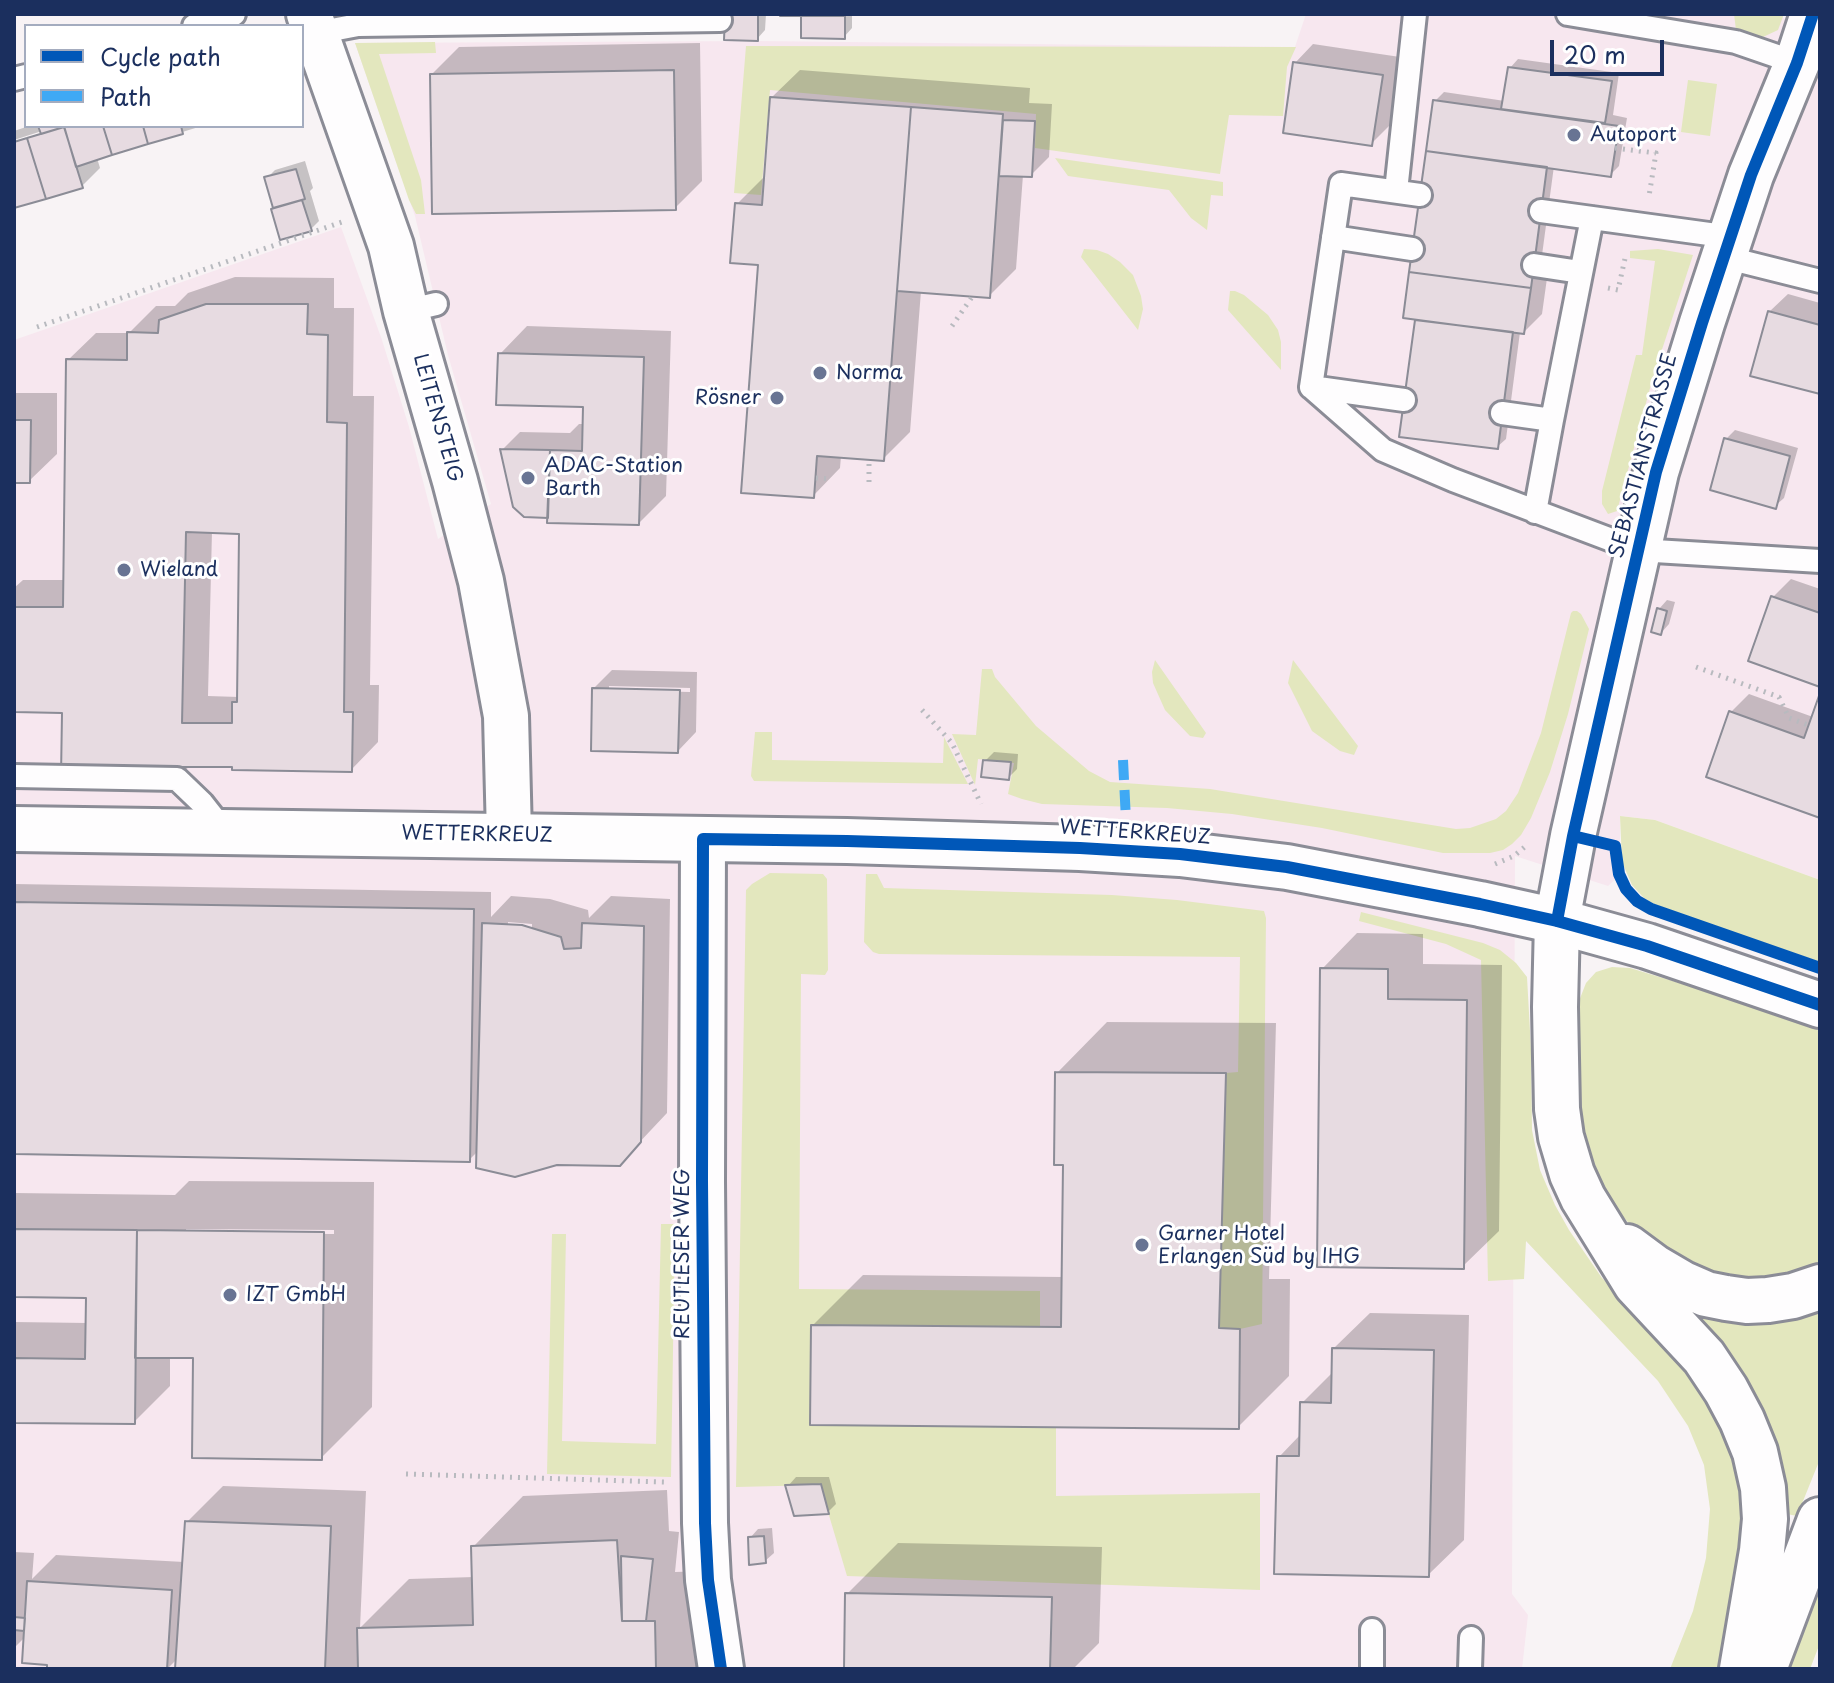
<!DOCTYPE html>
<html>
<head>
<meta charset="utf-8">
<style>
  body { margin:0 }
  #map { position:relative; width:1834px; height:1683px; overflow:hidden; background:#f8f3f5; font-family:"Playpen Sans",sans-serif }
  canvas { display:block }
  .frame { position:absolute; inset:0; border:16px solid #1b2f5e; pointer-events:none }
  .legend { position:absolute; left:24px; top:24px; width:280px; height:104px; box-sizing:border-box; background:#fff; border:2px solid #a4acbf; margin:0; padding:10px 14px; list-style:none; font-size:24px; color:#1b2f5e }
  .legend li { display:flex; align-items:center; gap:16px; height:40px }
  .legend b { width:40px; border:2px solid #a4acbf }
  .scale { position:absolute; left:1550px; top:40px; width:114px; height:36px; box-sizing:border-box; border:4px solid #1b2f5e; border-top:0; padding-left:10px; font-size:24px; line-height:28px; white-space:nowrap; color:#1b2f5e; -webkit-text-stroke:6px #fff; paint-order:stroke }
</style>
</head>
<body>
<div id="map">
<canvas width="1834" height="1683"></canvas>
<div class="frame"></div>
<ul class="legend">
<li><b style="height:10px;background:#0057b8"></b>Cycle path</li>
<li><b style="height:10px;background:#3fa9f5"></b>Path</li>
</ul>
<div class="scale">20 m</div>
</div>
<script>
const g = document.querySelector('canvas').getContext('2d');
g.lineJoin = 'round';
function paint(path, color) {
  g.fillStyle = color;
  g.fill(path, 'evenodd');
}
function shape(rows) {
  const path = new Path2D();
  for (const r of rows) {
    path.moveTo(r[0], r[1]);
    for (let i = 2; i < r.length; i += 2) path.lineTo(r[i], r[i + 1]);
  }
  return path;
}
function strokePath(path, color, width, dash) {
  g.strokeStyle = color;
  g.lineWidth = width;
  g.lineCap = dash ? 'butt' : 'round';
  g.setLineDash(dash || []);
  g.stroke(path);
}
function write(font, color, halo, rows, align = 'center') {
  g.font = font + ' "Playpen Sans",sans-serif';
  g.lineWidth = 6;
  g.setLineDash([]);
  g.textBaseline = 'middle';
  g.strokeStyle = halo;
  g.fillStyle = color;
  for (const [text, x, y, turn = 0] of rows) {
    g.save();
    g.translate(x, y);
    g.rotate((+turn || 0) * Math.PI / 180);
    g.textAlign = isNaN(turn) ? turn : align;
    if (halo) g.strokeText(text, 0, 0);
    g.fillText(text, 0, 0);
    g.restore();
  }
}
paint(shape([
  [1306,14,1780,14,1820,59,1820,880,1655,820,1620,816,1620,846,1625,870,1608,886,1515,856,1512,1594,1528,1615,1522,1669,14,1669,14,340,341,227,382,340,409,427,438,539,491,504,448,355,415,216,355,43,758,41,1295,47]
]), '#f7e7ef');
paint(shape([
  [1734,14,1784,14,1778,30,1763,37,1736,30],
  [435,42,436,53,379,54,421,180,425,214,416,214,409,200,355,43],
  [746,46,1296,47,1287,67,1283,116,1229,115,1220,174,1035,148,1036,114,770,90,761,195,734,193],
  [1688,80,1717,84,1710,136,1681,132],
  [1055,158,1223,182,1223,196,1211,195,1207,230,1191,218,1169,190,1068,176],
  [1084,249,1097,250,1108,254,1120,262,1133,275,1141,296,1143,309,1138,330,1081,257],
  [1658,249,1693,255,1653,377,1617,511,1608,514,1602,504,1602,491,1636,355,1642,355,1655,261,1630,258,1630,251],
  [1230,291,1235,291,1244,295,1268,315,1278,330,1281,342,1281,370,1228,310],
  [1573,611,1577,611,1581,614,1589,629,1568,714,1550,772,1531,818,1521,835,1512,844,1503,850,1490,853,1443,853,1322,828,1232,814,1167,808,1042,804,1022,799,1008,794,1014,763,978,759,975,785,952,734,976,735,982,669,992,669,995,677,1036,726,1089,771,1110,782,1210,789,1456,829,1470,828,1496,819,1506,811,1518,793,1541,733,1571,613],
  [1155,660,1206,733,1203,738,1190,736,1165,710,1153,683,1152,672],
  [1293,660,1358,746,1354,755,1340,751,1312,731,1288,683],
  [755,732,772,732,772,760,943,763,944,737,968,784,754,781,751,776],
  [1620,816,1655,820,1820,880,1820,962,1701,921,1654,904,1644,898,1632,885,1622,862],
  [770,873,823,874,827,879,828,970,825,975,801,974,799,1289,1040,1291,1040,1327,811,1325,810,1424,1056,1427,1056,1496,1260,1493,1260,1590,847,1576,820,1485,736,1487,746,890,752,884],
  [866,874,877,874,884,888,1112,895,1177,900,1264,911,1266,918,1262,1324,1240,1329,1219,1328,1226,1073,1238,1072,1240,957,879,954,873,952,864,942],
  [1361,912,1483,943,1500,950,1516,963,1527,977,1531,1049,1532,1130,1540,1170,1555,1205,1569,1230,1602,1278,1662,1336,1713,1395,1747,1477,1744,1581,1720,1669,1670,1669,1693,1611,1706,1558,1710,1509,1704,1465,1688,1426,1658,1381,1526,1241,1524,1279,1488,1281,1481,960,1446,944,1359,921],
  [1612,967,1630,968,1729,998,1820,1031,1820,1271,1738,1286,1643,1240,1614,1206,1605,1190,1590,1152,1580,1112,1578,1090,1577,1009,1579,1001,1586,983,1596,972],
  [661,1224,675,1224,671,1477,547,1474,552,1234,566,1234,562,1441,656,1444],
  [1820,1302,1820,1459,1797,1516,1787,1514,1783,1483,1764,1418,1751,1390,1727,1354,1693,1321,1703,1307],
  [1820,1587,1820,1643,1810,1669,1786,1669]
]), '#e3e7be');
paint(shape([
  [727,14,766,14,765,30,757,39],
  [804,14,852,14,852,28,844,37],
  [700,43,702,181,675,208,432,74,459,47],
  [1313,44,1400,57,1390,125,1371,144,1295,63],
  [1518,59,1619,73,1613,115,1627,118,1619,166,1610,175,1554,166,1540,270,1548,271,1542,314,1524,332,1520,332,1506,439,1497,447,1417,320,1419,318,1435,101,1444,92,1505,101,1510,68],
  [800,70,1030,88,1029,103,1052,104,1049,157,1031,175,1023,175,1016,269,989,296,921,291,910,432,883,459,841,456,840,468,813,496,761,263,737,204,764,177,766,177,772,97],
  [29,126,202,126,97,158,100,168,82,186,14,207,14,144,42,135,42,131,14,140,14,131],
  [305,161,313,188,310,191,319,221,311,229,273,209,275,207,267,178,275,170],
  [235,277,334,278,334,308,354,308,353,396,374,396,370,685,379,685,378,742,351,770,191,765,180,775,64,711,14,710,14,588,23,580,66,580,68,360,96,333,129,333,156,306,175,306,188,293],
  [212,531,241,532,239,697,208,696],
  [1788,294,1820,303,1820,393,1769,312],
  [527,326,671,331,666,496,639,523,502,450,520,432,570,433,579,424,585,424,585,405,500,354],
  [14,393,57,393,57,454,29,481,14,481],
  [1735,430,1798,448,1784,498,1775,506,1726,439],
  [1791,579,1820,589,1820,685,1773,597],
  [1667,600,1675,602,1669,624,1661,633,1659,609],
  [612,670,697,672,696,732,678,751,594,688],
  [609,686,690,688,690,692,609,690],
  [1749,694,1813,717,1820,699,1820,816,1731,712],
  [994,752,1018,754,1017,769,1008,778,985,761],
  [14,884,491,892,491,917,511,896,550,899,588,910,589,918,611,896,670,899,667,1113,619,1164,479,1150,469,1160,14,1152],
  [508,922,532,924,532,928,508,926],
  [1357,933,1423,934,1423,964,1502,965,1499,1231,1463,1266,1322,969],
  [1107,1022,1276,1023,1269,1279,1290,1279,1289,1376,1238,1427,813,1325,863,1275,1064,1277,1065,1163,1057,1073],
  [189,1181,374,1182,372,1407,321,1458,195,1356,170,1356,170,1386,134,1422,14,1421,14,1322,88,1323,88,1297,14,1295,14,1193,175,1195],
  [186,1229,334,1230,334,1234,186,1233],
  [1370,1313,1469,1315,1464,1540,1428,1575,1279,1457,1301,1434,1302,1403,1334,1371,1334,1348],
  [796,1477,829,1477,836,1504,828,1512,788,1486],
  [223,1486,366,1491,360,1628,409,1579,474,1577,473,1547,523,1496,667,1490,669,1531,679,1532,675,1572,705,1571,707,1669,177,1669,178,1658,167,1669,49,1669,49,1663,26,1636,14,1648,14,1552,34,1553,32,1579,56,1555,184,1562,187,1522],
  [772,1528,774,1553,765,1561,750,1538,758,1529],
  [898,1543,1102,1547,1099,1643,1073,1669,846,1669,847,1594]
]), '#0003');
const building = shape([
  [725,14,758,14,758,41,724,40,725,14],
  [780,14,840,14,840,16,780,16,780,14],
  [801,16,845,16,845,39,801,38,801,16],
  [1293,62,1383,75,1372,146,1283,133,1293,62],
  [1508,67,1612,81,1605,123,1501,109,1508,67],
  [674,70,676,210,432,214,430,74,674,70],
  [770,97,911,107,884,461,817,456,814,498,741,493,758,265,730,263,735,203,762,205,770,97],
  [1433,100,1619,126,1611,177,1426,151,1433,100],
  [911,107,1003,114,990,298,897,291,911,107],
  [1003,120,1035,121,1032,177,999,176,1003,120],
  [38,126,64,126,64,127,41,134,38,126],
  [64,126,103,126,112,155,76,167,64,126],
  [103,126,143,126,148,144,112,155,103,126],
  [143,126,181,126,183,134,148,144,143,126],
  [64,127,83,188,46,199,27,138,64,127],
  [27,138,46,199,14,208,14,142,27,138],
  [1426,151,1547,167,1531,288,1409,272,1426,151],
  [296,169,305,199,273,208,264,177,296,169],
  [302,200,312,231,280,240,271,209,302,200],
  [1409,272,1531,288,1524,334,1403,318,1409,272],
  [206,304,308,304,307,334,328,335,327,422,347,423,344,712,353,712,352,772,232,770,232,767,181,767,181,777,61,776,62,713,14,712,14,607,63,607,66,359,127,360,127,332,158,333,159,320,206,304],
  [186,532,239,534,237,702,232,702,232,723,182,723,186,532],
  [1768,311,1820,325,1820,394,1750,376,1768,311],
  [1415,320,1513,332,1498,449,1399,437,1415,320],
  [498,353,644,357,639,525,547,523,550,450,582,451,583,407,496,405,498,353],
  [14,420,31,420,30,483,14,483,14,420],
  [1724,438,1790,456,1776,509,1710,490,1724,438],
  [500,449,550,450,548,518,524,517,513,507,500,449],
  [1771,596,1820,613,1820,687,1748,661,1771,596],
  [1657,608,1667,611,1661,635,1651,632,1657,608],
  [592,688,680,690,678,753,591,751,592,688],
  [1820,693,1820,818,1706,777,1729,711,1804,738,1820,693],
  [983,760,1011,762,1009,780,981,777,983,760],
  [14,902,474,909,470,1162,14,1154,14,902],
  [482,923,522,925,561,937,564,949,581,948,582,923,644,926,641,1142,620,1166,557,1165,515,1177,476,1168,482,923],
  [1320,968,1388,969,1388,999,1467,1000,1464,1269,1317,1267,1320,968],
  [1055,1072,1226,1073,1219,1328,1240,1329,1239,1429,810,1425,811,1325,1061,1327,1063,1165,1054,1165,1055,1072],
  [14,1229,137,1230,135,1424,14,1423,14,1358,85,1359,86,1298,14,1297,14,1229],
  [137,1230,324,1232,322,1460,192,1458,193,1358,135,1358,137,1230],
  [1332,1348,1434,1350,1429,1577,1274,1574,1277,1456,1299,1456,1300,1402,1331,1403,1332,1348],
  [821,1484,829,1514,794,1516,785,1485,821,1484],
  [185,1521,331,1526,325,1669,175,1669,185,1521],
  [764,1536,766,1563,749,1565,748,1537,764,1536],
  [617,1540,622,1621,655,1621,656,1669,358,1669,357,1628,473,1625,471,1546,617,1540],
  [621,1556,653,1559,646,1621,622,1621,621,1556],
  [27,1581,172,1590,167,1669,47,1669,47,1665,22,1663,27,1581],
  [845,1593,1052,1597,1050,1669,844,1669,845,1593],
  [14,1617,25,1618,24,1631,14,1630,14,1617]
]);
paint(building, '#e7dbe1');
strokePath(building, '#8b8c96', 2);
const service = shape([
  [1568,14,1736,42,1797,63],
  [194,26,234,14],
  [316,33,358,25,720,20],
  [14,79,26,76],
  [1396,191,1415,14],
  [1541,211,1731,237],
  [1333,237,1412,249],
  [1724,257,1820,281],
  [1534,265,1580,272],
  [406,311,436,304],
  [1311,387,1383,450,1453,480,1638,550,1820,561],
  [1311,387,1341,184,1420,195],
  [1311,387,1404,400],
  [1502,413,1552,420,1592,218],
  [1535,512,1552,420],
  [14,776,177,779,202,803,224,831],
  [1372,1669,1372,1630],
  [1470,1669,1471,1638]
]);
const minor = shape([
  [309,14,391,246,406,311,455,481,481,581,506,716,509,835],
  [703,839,702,1181,705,1523,708,1580,721,1669]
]);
const tertiary = shape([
  [14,829,847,841,1080,848,1180,854,1287,867,1480,904,1557,921,1647,946,1820,1005],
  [1557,921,1573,836,1656,472,1702,323,1751,175,1797,63,1813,14]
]);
const trunk = shape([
  [1557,921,1555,1007,1557,1109,1561,1137,1572,1174,1583,1198,1636,1284,1704,1357,1726,1390,1742,1420,1755,1452,1763,1488,1765,1519,1762,1551,1742,1669],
  [1627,1247,1654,1267,1683,1284,1706,1294,1726,1298,1747,1301,1768,1300,1793,1296,1820,1287],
  [1764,1669,1820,1520]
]);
strokePath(service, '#8b8c96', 28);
strokePath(minor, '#8b8c96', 50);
strokePath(tertiary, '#8b8c96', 50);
strokePath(trunk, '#8b8c96', 50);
strokePath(shape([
  [1615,148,1656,153,1649,196],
  [1608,288,1618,290,1626,254],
  [952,326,972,297],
  [37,327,342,222],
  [816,478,831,479],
  [869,482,869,460],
  [1696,667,1779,697,1789,718,1808,725],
  [922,710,952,743,981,804],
  [1495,864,1514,856,1527,845],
  [406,1474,664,1482]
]), '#b8babf', 5, [2, 6]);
strokePath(service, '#fefdfe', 22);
strokePath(minor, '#fefdfe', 44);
strokePath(tertiary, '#fefdfe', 44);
strokePath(trunk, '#fefdfe', 44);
strokePath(shape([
  [1123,760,1126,820]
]), '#3fa9f5', 10, [20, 10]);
strokePath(shape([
  [1573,836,1615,846,1619,874,1626,889,1637,901,1651,909,1820,968],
  [1557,921,1573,836,1656,472,1702,323,1751,175,1797,63,1813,14],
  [721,1669,708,1580,705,1523,702,1181,703,839,847,841,1080,848,1180,854,1287,867,1480,904,1557,921,1647,946,1820,1005]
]), '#0057b8', 12);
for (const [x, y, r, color] of [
  [1574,135,8,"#687493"],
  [820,373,8,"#687493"],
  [777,398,8,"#687493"],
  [528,478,8,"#687493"],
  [124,570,8,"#687493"],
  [1142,1245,8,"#687493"],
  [230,1295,8,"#687493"]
]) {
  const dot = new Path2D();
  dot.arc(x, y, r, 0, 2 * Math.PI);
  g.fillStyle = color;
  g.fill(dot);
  strokePath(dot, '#fff', 3);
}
write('20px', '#1b2f5e', '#fff', [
  ["Autoport",1590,135],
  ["Norma",836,373],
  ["Rösner",761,398,"right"],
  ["ADAC-Station",544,466],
  ["Barth",544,489],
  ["Wieland",140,570],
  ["Garner Hotel",1158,1234],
  ["Erlangen Süd by IHG",1158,1257],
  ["IZT GmbH",246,1295]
], 'left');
write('20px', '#1b2f5e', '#fff', [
  ["LEITENSTEIG",437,418,74],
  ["SEBASTIANSTRASSE",1644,456,-75],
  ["WETTERKREUZ",1135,833,4],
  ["WETTERKREUZ",477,835,1],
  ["REUTLESER WEG",683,1254,-90]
]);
</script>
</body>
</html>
